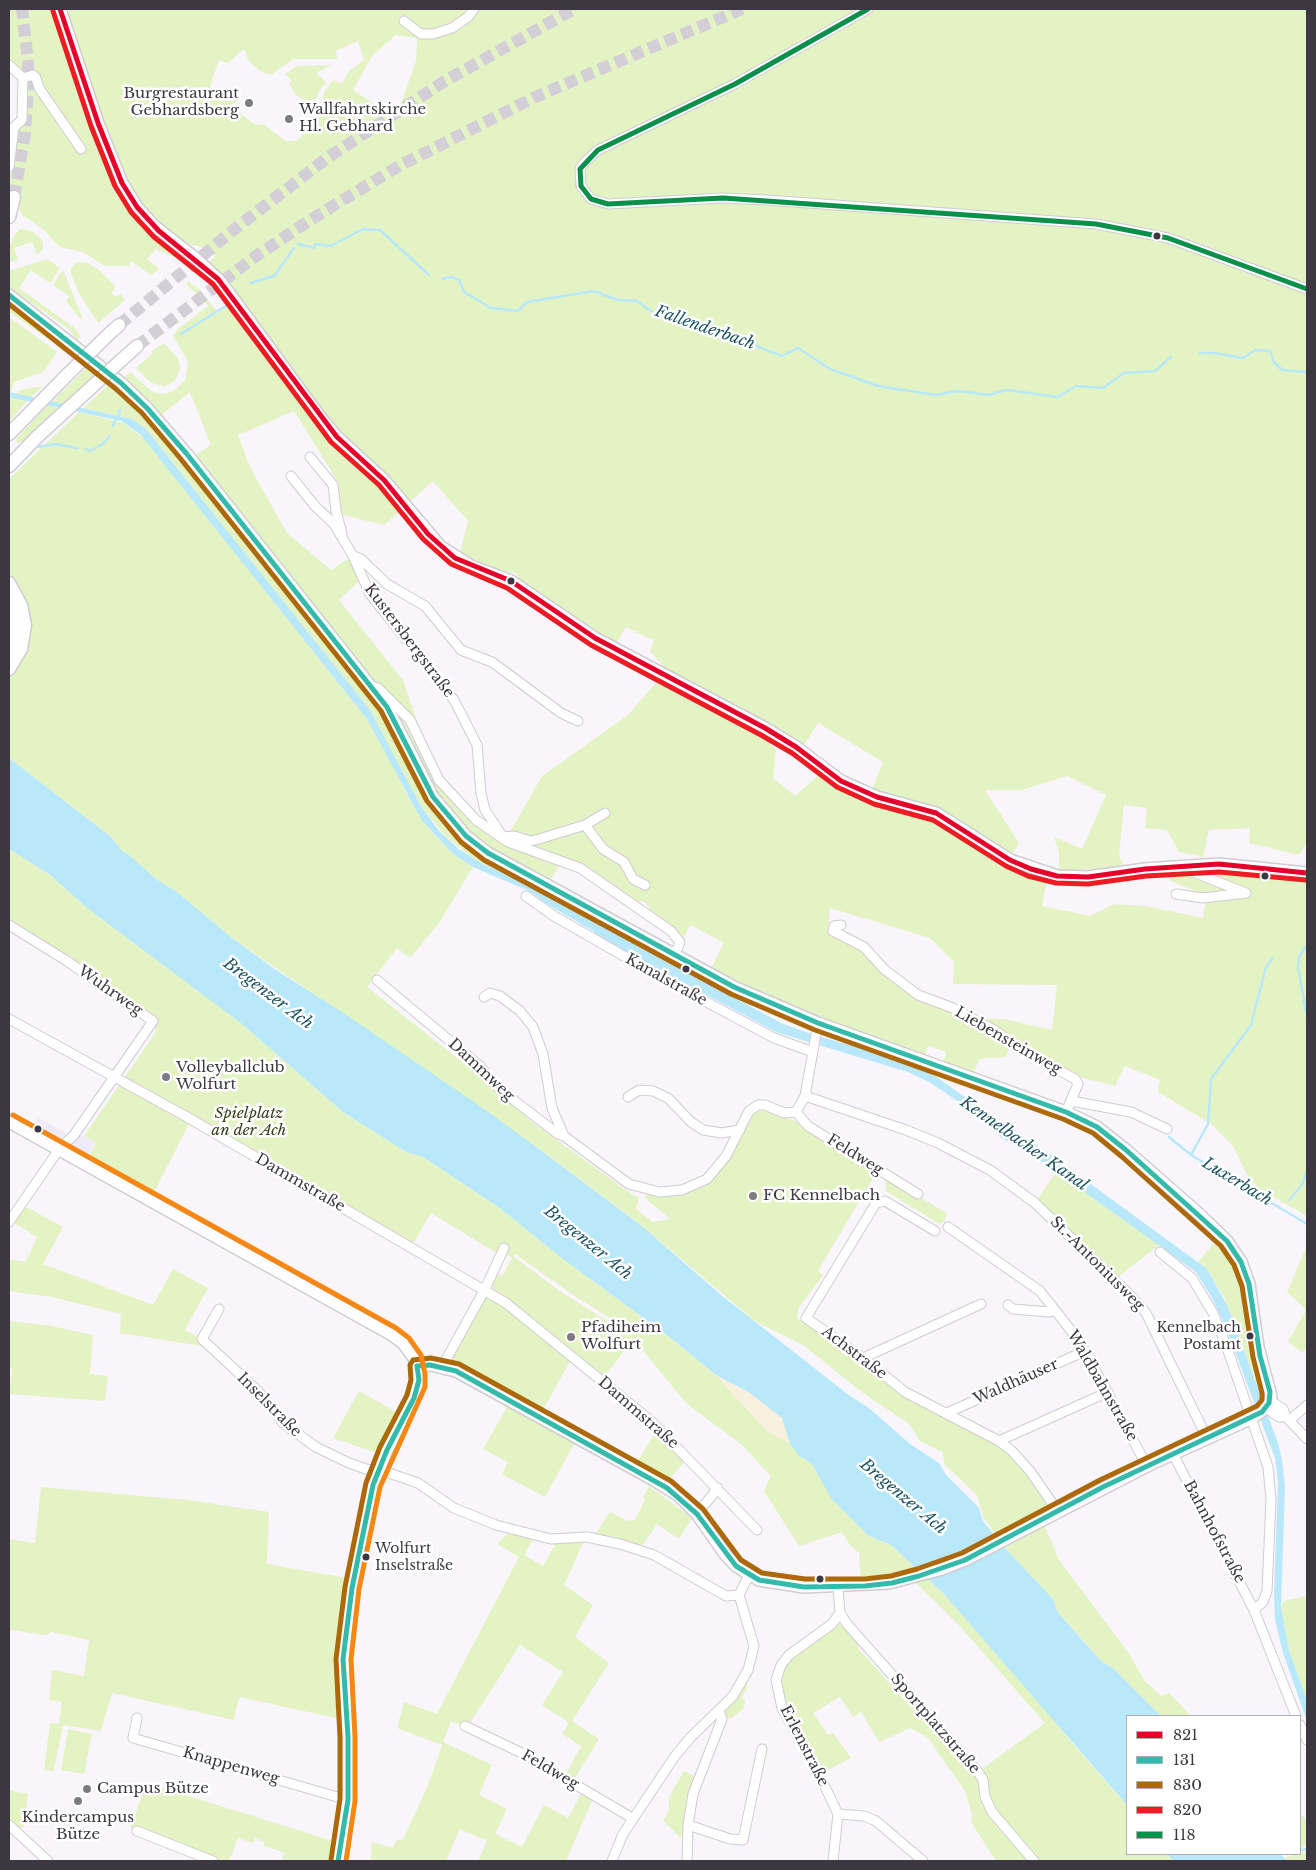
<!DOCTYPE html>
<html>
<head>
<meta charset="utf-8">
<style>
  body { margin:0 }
  #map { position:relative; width:1316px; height:1870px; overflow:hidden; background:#f8f5fb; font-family:"Libre Baskerville",serif }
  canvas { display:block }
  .frame { position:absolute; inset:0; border:10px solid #3d3741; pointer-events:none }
  .legend { position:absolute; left:1126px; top:1715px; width:175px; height:140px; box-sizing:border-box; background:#fff; border:1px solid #b1afb3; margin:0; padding:6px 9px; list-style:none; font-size:15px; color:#3d3741 }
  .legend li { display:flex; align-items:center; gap:10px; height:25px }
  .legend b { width:25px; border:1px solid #b1afb3 }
</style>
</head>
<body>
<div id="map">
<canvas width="1316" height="1870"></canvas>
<div class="frame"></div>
<ul class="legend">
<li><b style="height:6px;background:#e4002b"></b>821</li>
<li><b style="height:6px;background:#33baab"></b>131</li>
<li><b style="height:6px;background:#ad680a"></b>830</li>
<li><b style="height:6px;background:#ed1c24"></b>820</li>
<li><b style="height:6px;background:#0b904b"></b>118</li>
</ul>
</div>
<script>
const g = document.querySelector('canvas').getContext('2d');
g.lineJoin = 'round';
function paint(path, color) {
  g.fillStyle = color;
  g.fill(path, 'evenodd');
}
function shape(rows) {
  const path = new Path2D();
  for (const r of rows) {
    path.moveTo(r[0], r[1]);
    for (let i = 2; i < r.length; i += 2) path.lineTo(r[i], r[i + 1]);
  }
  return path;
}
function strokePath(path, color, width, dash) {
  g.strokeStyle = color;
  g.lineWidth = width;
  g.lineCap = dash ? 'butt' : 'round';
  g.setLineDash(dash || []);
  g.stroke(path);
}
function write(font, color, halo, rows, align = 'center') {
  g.font = font + ' "Libre Baskerville",serif';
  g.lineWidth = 5;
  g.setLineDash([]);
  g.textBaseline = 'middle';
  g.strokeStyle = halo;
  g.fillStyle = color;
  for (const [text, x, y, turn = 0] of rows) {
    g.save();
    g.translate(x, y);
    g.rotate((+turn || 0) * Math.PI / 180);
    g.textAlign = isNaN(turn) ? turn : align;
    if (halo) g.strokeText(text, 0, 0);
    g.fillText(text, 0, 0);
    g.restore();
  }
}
paint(shape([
  [39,1118,70,1135,73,1131,95,1143,84,1163,31,1133]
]), '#efeaf8');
paint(shape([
  [9,9,1307,9,1307,844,1299,855,1249,843,1250,828,1209,830,1203,857,1179,852,1167,830,1145,828,1147,808,1124,805,1119,856,1125,867,1059,871,1059,852,1054,837,1082,849,1106,795,1067,776,1022,790,985,790,1019,843,1007,862,1047,881,1042,906,1090,916,1115,904,1145,906,1203,918,1207,896,1169,880,1171,874,1209,873,1307,882,1307,1216,1258,1188,1247,1175,1233,1146,1211,1124,1158,1092,1160,1080,1125,1066,1115,1086,1075,1076,1010,1046,1006,1057,979,1059,973,1075,943,1064,946,1052,928,1046,924,1057,820,1018,711,969,724,943,691,925,683,938,647,913,650,907,642,901,634,903,598,876,580,866,508,840,509,834,542,776,627,716,660,678,756,729,776,750,773,778,795,796,823,771,838,787,867,802,883,762,818,723,802,748,757,721,672,676,650,651,654,641,626,627,615,645,595,634,519,579,516,573,497,570,460,553,468,521,433,481,384,525,343,515,337,504,338,482,294,411,238,435,251,469,287,533,331,570,351,557,359,581,339,600,403,680,423,738,424,755,439,782,476,821,507,843,561,862,550,881,491,850,466,831,437,796,390,706,192,457,211,445,190,392,159,417,123,379,130,372,151,391,163,394,174,391,185,380,188,365,187,359,173,336,179,328,208,306,186,284,189,282,199,289,218,313,238,296,208,264,215,256,199,246,190,245,189,264,156,249,147,259,159,269,151,275,131,261,129,266,105,266,83,252,60,247,43,229,22,215,18,206,19,197,9,195,9,175,12,168,18,131,25,122,28,82,27,73,9,61],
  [396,35,417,38,416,61,397,114,392,116,353,90,372,56],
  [358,41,364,60,349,71,342,84,333,80,324,92,318,119,297,141,286,141,264,125,254,124,232,107,238,98,229,88,215,90,210,86,219,60,228,63,244,49,248,60,260,71,271,75,293,59,338,59,335,51],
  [830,908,930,938,954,962,953,984,1057,985,1052,1030,1004,1019,969,1019,952,1010,917,998,882,970,862,949,828,931],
  [331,65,316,73,326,82,319,91,313,106,296,95,289,84,292,81,285,74,297,66],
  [24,229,33,232,40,238,43,243,43,249,37,255,32,242,14,248,18,260,9,262,9,248,12,239,19,230],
  [47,259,60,268,50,283,31,270,19,288,76,329,80,336,77,341,70,330,9,287,9,271],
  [78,262,88,263,98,269,115,286,112,294,117,297,121,294,125,300,98,323,80,295,71,274,71,268],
  [63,270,82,317,81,320,66,301,69,296,53,285],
  [9,303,61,342,60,347,9,312],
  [9,317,57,352,43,372,14,382,11,393,9,392],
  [164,343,178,358,180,368,175,381,164,387,150,382,136,368,153,353,152,351],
  [91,363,100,370,63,404,52,402],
  [113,381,147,413,381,705,467,842,660,950,656,956,561,900,475,860,445,836,421,806,370,710,150,434,132,419,83,408],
  [43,386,31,397,16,394,20,390],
  [9,397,27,401,9,422],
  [48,405,59,408,22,442,16,443,17,438],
  [79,412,124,423,146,440,367,719,378,736,406,793,427,827,453,854,473,867,439,923,410,958,397,948,367,987,470,1068,532,1122,633,1195,639,1197,636,1209,653,1222,670,1219,645,1198,646,1192,674,1194,708,1180,751,1112,769,1111,795,1121,876,1173,818,1271,823,1275,798,1309,797,1318,875,1371,906,1397,1004,1447,1026,1472,1039,1490,1047,1507,996,1535,983,1517,977,1495,945,1465,942,1452,920,1441,909,1424,863,1393,803,1345,756,1322,643,1227,547,1155,232,938,177,892,156,879,128,854,123,852,111,837,9,758,9,675,16,665,9,578,9,479],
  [9,849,49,874,87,908,242,1024,343,1112,406,1152,423,1157,501,1209,559,1256,672,1339,716,1375,767,1431,790,1444,799,1456,812,1464,869,1536,891,1545,944,1594,1034,1695,1078,1750,1127,1805,1127,1854,1167,1854,1174,1861,996,1861,971,1822,972,1815,965,1791,928,1738,910,1728,879,1742,861,1712,853,1717,840,1697,813,1713,828,1735,833,1733,851,1758,820,1774,778,1692,782,1665,833,1622,843,1625,859,1643,858,1648,906,1702,913,1709,917,1706,978,1772,1045,1723,956,1622,913,1580,861,1583,859,1553,850,1545,842,1532,799,1546,764,1491,771,1476,741,1444,687,1404,633,1339,602,1380,572,1358,539,1417,573,1437,574,1444,545,1497,502,1474,508,1462,483,1449,510,1402,442,1367,485,1289,493,1289,491,1280,494,1272,502,1276,512,1258,504,1252,500,1255,431,1213,411,1247,191,1120,150,1200,85,1163,96,1143,84,1136,156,1032,153,1021,9,925],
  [515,1254,570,1293,613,1320,629,1332,632,1337,557,1289,513,1256],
  [1056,1172,1117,1215,1159,1245,1118,1277,1037,1200],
  [885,1176,948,1214,943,1222,939,1224,886,1191],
  [26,1207,63,1227,43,1264,153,1305,173,1269,208,1288,185,1330,201,1339,208,1347,120,1333,121,1314,52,1297,9,1291,9,1259,26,1262,37,1237,14,1223],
  [1218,1239,1235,1264,1244,1290,1246,1341,1262,1390,1262,1398,1225,1299,1207,1269,1198,1262],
  [1307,1246,1307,1346,1303,1353,1288,1342,1306,1310,1287,1292],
  [9,1321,51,1326,93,1335,90,1374,108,1376,105,1401,9,1394,12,1368,9,1368],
  [359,1391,403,1416,383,1455,333,1438],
  [655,1433,686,1460,666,1483,635,1465],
  [649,1486,692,1518,679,1539,657,1524,642,1546,611,1536,595,1535,610,1512,628,1521,635,1520,645,1500,643,1498],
  [41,1487,187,1500,269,1512,267,1564,353,1579,348,1615,345,1720,239,1697,234,1720,112,1693,101,1731,63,1725,54,1771,44,1770,50,1723,59,1724,62,1702,49,1700,52,1670,84,1676,89,1640,51,1632,46,1635,9,1630,9,1539,35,1543],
  [1044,1525,1059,1560,1130,1655,1144,1680,1161,1696,1169,1693,1191,1716,1161,1716,1113,1668,1102,1662,1057,1611,1053,1599,1004,1547],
  [510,1531,535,1536,524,1555,543,1566,557,1541,585,1539,564,1585,593,1605,575,1637,609,1663,572,1721,599,1739,573,1781,565,1776,581,1746,562,1734,569,1723,542,1705,563,1672,520,1645,468,1726,451,1722,443,1742,492,1765,479,1795,507,1809,495,1834,522,1847,544,1805,568,1818,583,1790,594,1796,566,1861,478,1861,487,1841,460,1829,446,1861,371,1861,372,1842,393,1848,396,1841,403,1839,427,1788,442,1745,397,1728,404,1702,437,1714,519,1557,497,1544],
  [1307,1596,1307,1701,1289,1650,1281,1607,1284,1601],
  [747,1680,747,1689,741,1698,745,1700,744,1708,732,1718,725,1719,723,1712],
  [68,1729,92,1734,84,1774,61,1770],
  [684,1771,696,1777,681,1838,663,1821,669,1810,669,1797],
  [147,1783,336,1842,333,1861,282,1861,285,1853,264,1846,264,1842,255,1838,253,1843,238,1838,229,1861,216,1861,130,1827],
  [9,1790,28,1794,24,1827,9,1826],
  [1300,1813,1307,1821,1307,1846,1300,1848],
  [1307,1851,1307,1861,1287,1861,1284,1858]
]), '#e4f3c3');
paint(shape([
  [716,1375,750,1393,782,1418,790,1444,767,1431]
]), '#f7f0de');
paint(shape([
  [9,392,132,419,146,429,370,710,421,806,439,831,460,850,481,863,561,900,598,924,781,1023,811,1034,899,1059,928,1071,1010,1129,1007,1134,1001,1131,1014,1141,1020,1145,1026,1138,1047,1152,1207,1269,1228,1307,1278,1443,1282,1460,1285,1486,1281,1607,1289,1650,1307,1701,1307,1721,1283,1653,1275,1619,1274,1596,1278,1482,1275,1458,1225,1325,1212,1298,1196,1272,1041,1161,1003,1139,995,1132,987,1121,931,1083,908,1072,776,1032,598,937,593,931,547,904,529,891,473,867,453,854,422,821,367,719,140,434,121,421,9,397],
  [9,758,111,837,123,852,128,854,156,879,177,892,232,938,276,970,345,1014,487,1111,547,1155,643,1227,721,1295,850,1396,869,1408,910,1444,939,1463,946,1475,979,1508,983,1521,1004,1547,1053,1599,1057,1611,1075,1632,1102,1662,1113,1668,1161,1716,1127,1716,1127,1805,944,1594,891,1545,869,1536,831,1498,812,1464,799,1456,790,1444,782,1418,750,1393,716,1375,672,1339,559,1256,501,1209,423,1157,406,1152,343,1112,242,1024,87,908,49,874,9,849],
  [1167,1854,1281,1854,1287,1861,1174,1861]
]), '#b9e8fa');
strokePath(shape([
  [298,244,314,248,316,244,331,246,363,229,380,230,429,275],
  [442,279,451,277,459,280,464,292,491,308,501,309,518,311,527,302,594,291,618,300,637,301,658,316,679,316,782,356,798,348,830,369,878,386,936,395,957,391,989,395,1006,390,1058,397,1076,386,1103,388,1124,373,1155,371,1171,357],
  [250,283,274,276,294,248],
  [181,334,229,304],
  [1200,353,1214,353,1243,358,1255,350,1270,351,1274,362,1282,370,1307,372],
  [118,416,120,410],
  [113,426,116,419],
  [37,447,55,444,77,448],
  [85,449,90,451,103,444,110,436],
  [1307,945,1299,957,1298,968,1307,1017],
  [1169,1137,1191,1155,1307,1224],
  [1191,1155,1208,1124,1211,1079,1251,1025,1266,967,1273,958],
  [1289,1200,1302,1185,1307,1171],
  [1300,1850,1307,1849]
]), '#b9e8fa', 2.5);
strokePath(shape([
  [1002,1126,1031,1147]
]), '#b9e8fa', 8);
strokePath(shape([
  [14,197,25,134,28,88,28,61,22,9],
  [119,325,232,231,327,158,445,81,574,9],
  [137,346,256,256,310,220,399,166,535,97,742,9]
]), '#d3cfd6', 12, [12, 6]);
const minor = shape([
  [868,9,735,84,598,150,584,163,580,169,581,186,591,199,608,204,723,198,767,200,1096,224,1168,238,1307,289],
  [404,21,421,34,433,34,452,28,468,17,474,9],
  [9,65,23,78],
  [23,78,33,75,36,78,39,88,81,149],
  [9,167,14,127,22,120,23,78],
  [310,457,333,485,336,511,342,534],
  [291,476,314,505,334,524,353,556],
  [371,686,378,688,410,720,439,780,476,820,508,842,580,868,671,931,680,942,675,954],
  [585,825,603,849,624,862,633,879,645,885],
  [503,837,485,810,481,793,477,745,454,700,370,594,353,556,361,559,387,584,425,606,461,650,492,662,561,713,578,721],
  [503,837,514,836,531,841,539,839,585,825,605,813],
  [1190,866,1193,872,1246,893],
  [1176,894,1203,898,1246,893],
  [526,896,554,916,669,982,774,1038,813,1052],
  [9,925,67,961,153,1021,74,1135,60,1148,9,1222],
  [841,925,834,926,833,931,864,947,884,969,918,995,953,1008,996,1031,1012,1044,1075,1079,1078,1084,1066,1112],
  [377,980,481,1067,491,1081,502,1091,558,1134,564,1136],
  [484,997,490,993,500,996,520,1011,533,1027,543,1054,552,1108,564,1136,629,1184,659,1192,682,1190,707,1179,726,1156,749,1111,758,1105,765,1105,784,1113,796,1112,805,1096,818,1023],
  [9,1019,187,1117,506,1303,651,1421,757,1530],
  [805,1096,906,1130,938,1143,990,1170,1035,1203,1129,1294,1146,1313,1207,1438],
  [628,1097,639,1090,653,1091,668,1098,691,1122,703,1130,722,1133,740,1130],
  [1071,1101,1131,1112,1167,1129],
  [796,1112,808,1126,918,1194],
  [948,1227,1040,1291,1080,1342,1147,1466],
  [935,1231,885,1201,876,1203,806,1318,863,1358,905,1392,999,1441,1012,1451,1030,1471,1057,1510],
  [1160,1252,1192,1278,1213,1313,1226,1345,1268,1467,1271,1500,1267,1591,1263,1602,1254,1610],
  [1008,1305,1013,1309,1050,1312,1054,1309],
  [219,1309,202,1339,258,1391,283,1423,316,1447,349,1463,366,1469,383,1471,418,1483,454,1508,496,1525,551,1539,587,1537,620,1544,654,1555,726,1596,739,1595],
  [863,1358,981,1304],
  [442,1367,485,1289,504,1248],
  [1270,1400,1283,1409,1286,1417,1307,1439],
  [1266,1408,1279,1417,1286,1417],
  [947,1413,1085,1351],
  [1290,1420,1307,1405],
  [999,1441,1108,1392],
  [1173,1454,1254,1610,1296,1716],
  [697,1514,718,1488],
  [838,1587,840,1613,847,1624,978,1772,983,1780,985,1797,992,1812,1034,1861],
  [137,1718,133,1738,348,1800],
  [1300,1725,1307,1740],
  [465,1726,524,1754,632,1818],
  [838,1814,818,1772,782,1708,776,1680,781,1665,789,1655,832,1624,840,1613],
  [838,1814,864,1816,876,1821,923,1861],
  [9,1825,48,1861],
  [688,1825,730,1839,743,1840,762,1749],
  [137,1831,213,1861],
  [612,1861,623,1834,675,1756,690,1738,733,1696,748,1670,754,1646,739,1595,749,1575],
  [687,1861,688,1825,693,1794,722,1719,719,1711],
  [833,1861,838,1814]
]);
const major = shape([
  [60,9,98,123,122,183,137,207,153,225,195,258],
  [229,293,321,418,337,437,384,480,441,547,471,566,511,581,595,638,765,728,796,747,841,781,877,797,936,813,1010,860,1057,876,1088,877,1145,869,1219,864,1307,873],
  [9,295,121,383,147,408,186,453,387,707,433,797,466,836,488,853,734,987,818,1023,1066,1112,1097,1127,1126,1150,1199,1214,1227,1241,1241,1262,1249,1284,1258,1347,1271,1396,1266,1408,1252,1418,1147,1466,965,1560,942,1569,889,1583,804,1587,759,1580,736,1566,725,1554,697,1514,678,1495,654,1480,456,1371,430,1365,417,1366],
  [9,1122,392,1335,403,1343,414,1358,418,1375,418,1385,414,1398,387,1450,373,1485,352,1588,343,1659,348,1737,348,1800,338,1861]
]);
const highway = shape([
  [9,217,14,197],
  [110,333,119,325],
  [128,354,137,346],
  [9,434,69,373],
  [9,466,38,436],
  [9,583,21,605,25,625,21,649,9,669],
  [9,600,14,614,15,628,9,652]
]);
strokePath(minor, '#d0ccd3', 11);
strokePath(major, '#d0ccd3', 14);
strokePath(highway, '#d0ccd3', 15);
strokePath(minor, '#fefefe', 9);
strokePath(major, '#fefefe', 11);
strokePath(highway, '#fefefe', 12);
const majorBridge = shape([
  [195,258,218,279,229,293]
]);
const highwayBridge = shape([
  [69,373,110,333],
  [38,436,128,354]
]);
strokePath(majorBridge, '#d0ccd3', 14, []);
strokePath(highwayBridge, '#d0ccd3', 15, []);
strokePath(majorBridge, '#fefefe', 11);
strokePath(highwayBridge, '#fefefe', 12);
strokePath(shape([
  [60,9,98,123,122,183,137,207,159,231,218,279,337,437,384,480,428,534,455,558,511,581,595,638,765,728,796,747,841,781,877,797,936,813,1010,860,1031,869,1057,876,1088,877,1145,869,1219,864,1307,873]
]), '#e4002b', 5);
strokePath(shape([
  [9,295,121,383,147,408,186,453,387,707,433,797,466,836,488,853,734,987,818,1023,1066,1112,1097,1127,1126,1150,1227,1241,1241,1262,1249,1284,1260,1356,1270,1392,1269,1403,1262,1412,1103,1487,965,1560,919,1576,892,1583,865,1586,804,1587,759,1580,736,1566,697,1514,667,1488,456,1371,430,1365,417,1366,419,1380,414,1398,387,1450,373,1485,352,1588,343,1659,348,1737,348,1800,338,1861]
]), '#33baab', 5);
strokePath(shape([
  [9,304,116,389,142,413,180,458,381,711,427,801,461,842,484,860,731,994,815,1030,1063,1119,1093,1133,1121,1156,1221,1246,1234,1265,1242,1286,1253,1357,1262,1393,1262,1400,1257,1406,1100,1480,962,1553,917,1569,891,1576,865,1579,805,1579,762,1573,741,1560,703,1509,671,1481,459,1364,431,1358,413,1360,410,1365,411,1380,407,1395,380,1447,366,1483,345,1587,336,1659,340,1737,340,1799,331,1860]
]), '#ad680a', 5);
strokePath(shape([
  [53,11,91,126,115,186,131,212,154,237,213,284,331,442,379,485,423,539,451,564,507,588,591,645,761,735,792,753,837,787,874,804,933,820,1006,866,1028,876,1056,883,1088,884,1146,876,1219,872,1306,880]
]), '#ed1c24', 5);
strokePath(shape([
  [868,9,735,84,598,150,580,169,581,186,591,199,608,204,723,198,1096,224,1168,238,1307,289]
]), '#0b904b', 5);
strokePath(shape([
  [13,1115,396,1328,409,1338,421,1355,425,1374,425,1387,380,1487,359,1589,351,1659,355,1737,355,1801,346,1861]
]), '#f68712', 5);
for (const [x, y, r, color] of [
  [249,103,5,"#7e7a82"],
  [289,119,5,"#7e7a82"],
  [1157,236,4.5,"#3d3741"],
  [511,581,4.5,"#3d3741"],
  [1265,876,4.5,"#3d3741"],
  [686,969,4.5,"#3d3741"],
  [166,1077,5,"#7e7a82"],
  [38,1129,4.5,"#3d3741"],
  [753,1196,5,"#7e7a82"],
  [1250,1336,4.5,"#3d3741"],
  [571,1337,5,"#7e7a82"],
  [366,1557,4.5,"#3d3741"],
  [820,1579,4.5,"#3d3741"],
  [87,1789,5,"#7e7a82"],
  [78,1801,5,"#7e7a82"]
]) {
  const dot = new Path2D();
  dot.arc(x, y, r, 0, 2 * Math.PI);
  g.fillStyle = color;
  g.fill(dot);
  strokePath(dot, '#fff', 2);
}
write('14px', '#3d3741', '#fff', [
  ["Kennelbach",1241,1328],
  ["Postamt",1241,1345],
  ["Wolfurt",375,1549,"left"],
  ["Inselstraße",375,1566,"left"]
], 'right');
write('15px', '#3d3741', '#fff', [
  ["Burgrestaurant",239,94,"right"],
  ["Gebhardsberg",239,111,"right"],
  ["Wallfahrtskirche",299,110],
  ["Hl. Gebhard",299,127],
  ["Volleyballclub",176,1068],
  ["Wolfurt",176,1085],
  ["FC Kennelbach",763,1196],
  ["Pfadiheim",581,1328],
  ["Wolfurt",581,1345],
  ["Campus Bütze",97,1789],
  ["Kindercampus",78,1818,"center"],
  ["Bütze",78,1835,"center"]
], 'left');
write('15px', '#3d3741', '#fff', [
  ["Kustersbergstraße",409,641,53],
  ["Kanalstraße",666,980,29],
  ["Wuhrweg",110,991,35],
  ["Liebensteinweg",1008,1041,30],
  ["Dammweg",481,1070,43],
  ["Feldweg",855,1155,32],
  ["Dammstraße",300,1183,30],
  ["St.-Antoniusweg",1097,1264,45],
  ["Achstraße",854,1353,37],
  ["Waldhäuser",1016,1382,-24],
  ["Waldbahnstraße",1102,1386,60],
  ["Inselstraße",269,1405,45],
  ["Dammstraße",638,1413,41],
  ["Bahnhofstraße",1214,1532,62],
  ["Sportplatzstraße",935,1724,49],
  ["Erlenstraße",804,1746,63],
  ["Knappenweg",231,1766,16],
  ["Feldweg",550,1770,30]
]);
write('italic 15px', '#333e16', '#fff', [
  ["Spielplatz",249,1114],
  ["an der Ach",249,1131]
]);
write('italic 16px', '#1b5363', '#fff', [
  ["Fallenderbach",705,328,19],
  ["Bregenzer Ach",268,994,37],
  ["Kennelbacher Kanal",1024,1144,35],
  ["Luxerbach",1237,1182,31],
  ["Bregenzer Ach",588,1243,39],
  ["Bregenzer Ach",903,1497,40]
]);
</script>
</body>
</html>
